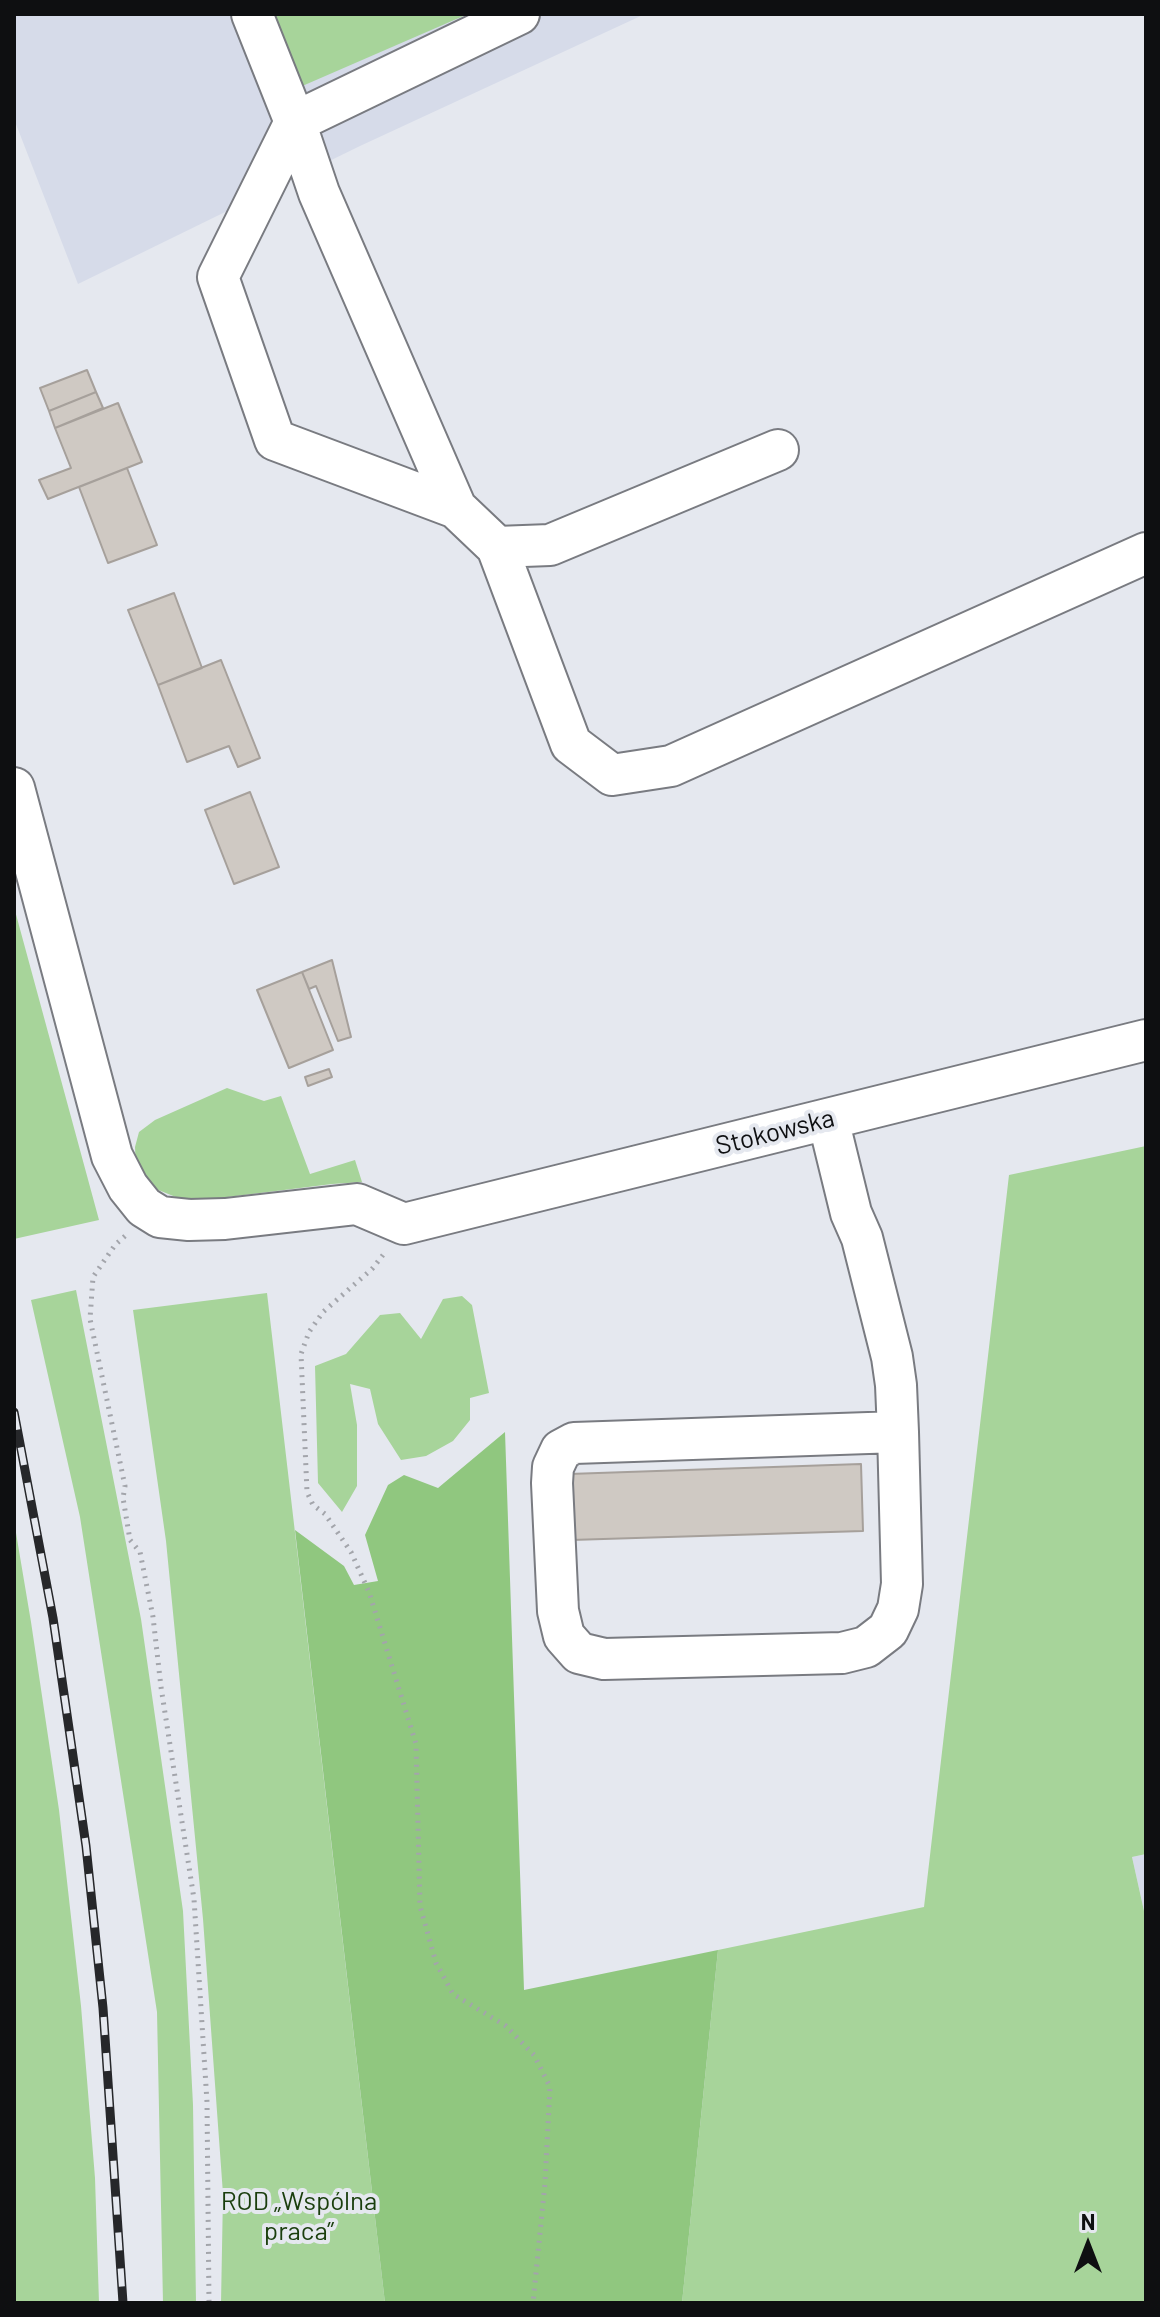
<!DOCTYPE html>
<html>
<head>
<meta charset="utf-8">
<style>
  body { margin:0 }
  #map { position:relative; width:1160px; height:2317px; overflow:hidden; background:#e5e8ef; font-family:Barlow,sans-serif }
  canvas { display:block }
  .frame { position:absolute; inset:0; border:16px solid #0e0f11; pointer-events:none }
  .north { position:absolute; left:1048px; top:2205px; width:80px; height:80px; -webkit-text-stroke:6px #e5e8ef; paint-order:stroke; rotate:0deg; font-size:22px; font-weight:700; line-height:32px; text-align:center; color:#0e0f11 }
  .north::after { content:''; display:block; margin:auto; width:28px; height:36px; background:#0e0f11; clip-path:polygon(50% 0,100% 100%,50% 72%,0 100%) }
</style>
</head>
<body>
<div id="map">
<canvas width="1160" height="2317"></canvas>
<div class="frame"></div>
<div class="north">N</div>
</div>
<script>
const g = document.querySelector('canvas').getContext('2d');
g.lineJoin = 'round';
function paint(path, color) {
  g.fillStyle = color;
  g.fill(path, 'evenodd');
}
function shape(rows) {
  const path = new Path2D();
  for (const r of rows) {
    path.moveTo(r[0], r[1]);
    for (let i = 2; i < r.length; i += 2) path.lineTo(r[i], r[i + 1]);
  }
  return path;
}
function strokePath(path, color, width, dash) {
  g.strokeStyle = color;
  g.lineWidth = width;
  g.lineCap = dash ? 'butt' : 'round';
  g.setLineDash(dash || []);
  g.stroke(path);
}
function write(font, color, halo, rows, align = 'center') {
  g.font = font + ' Barlow,sans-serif';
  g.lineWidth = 8;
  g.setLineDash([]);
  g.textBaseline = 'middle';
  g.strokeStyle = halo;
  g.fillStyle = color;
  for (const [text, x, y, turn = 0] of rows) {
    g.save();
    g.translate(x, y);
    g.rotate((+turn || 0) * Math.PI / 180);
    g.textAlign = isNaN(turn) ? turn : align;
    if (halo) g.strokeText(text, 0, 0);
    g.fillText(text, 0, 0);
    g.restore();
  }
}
paint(shape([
  [14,14,645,14,360,146,78,284,14,119],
  [1146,1854,1146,1920,1132,1857]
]), '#d6dbe9');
paint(shape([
  [268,14,468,14,300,87],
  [14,907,99,1220,14,1239],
  [227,1088,264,1101,281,1096,310,1174,355,1160,362,1182,332,1184,188,1202,156,1189,136,1171,135,1147,139,1132,155,1120],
  [1146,1146,1146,1854,1132,1857,1146,1920,1146,2303,682,2303,718,1950,924,1907,1009,1175],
  [76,1290,141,1619,183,1911,193,2105,196,2303,163,2303,157,2012,80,1517,31,1300],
  [267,1293,385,2303,221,2303,223,2194,203,1919,166,1541,133,1310],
  [462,1296,472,1305,489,1393,470,1398,470,1420,453,1441,426,1456,401,1460,378,1424,370,1389,350,1384,357,1425,357,1486,342,1512,318,1483,315,1366,346,1354,380,1315,400,1313,421,1339,443,1299],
  [14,1521,31,1622,59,1810,81,2006,95,2178,99,2303,14,2303]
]), '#a7d49a');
paint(shape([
  [505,1432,524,1990,718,1950,682,2303,385,2303,295,1530,344,1566,354,1585,378,1581,365,1535,388,1485,404,1475,438,1488]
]), '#90c77f');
const building = shape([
  [87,370,96,392,49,411,40,388,87,370],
  [96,392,103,408,55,428,49,411,96,392],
  [118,403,142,462,48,499,39,480,71,468,55,428,118,403],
  [127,468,157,545,108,563,79,487,127,468],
  [174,593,202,668,158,685,128,610,174,593],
  [221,660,260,758,238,767,229,746,187,762,158,685,221,660],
  [250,792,279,867,234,884,205,810,250,792],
  [332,960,351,1037,338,1041,316,986,309,989,302,972,332,960],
  [302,972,333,1050,289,1068,257,990,302,972],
  [329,1069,332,1077,308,1086,305,1077,329,1069],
  [861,1464,863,1531,571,1540,569,1474,861,1464]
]);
paint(building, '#cfc9c3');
strokePath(building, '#a6a09b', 2);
const minor = shape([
  [252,14,295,122,319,193,456,508,497,547,550,545,778,450],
  [456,508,275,440,218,277,295,122,519,14],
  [497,547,571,744,612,775,671,766,1146,553],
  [14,788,112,1156,128,1187,144,1207,160,1217,189,1220,225,1219,357,1204,404,1224,1146,1040],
  [828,1119,851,1213,862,1238,892,1357,896,1385,898,1432,902,1584,898,1609,888,1630,866,1647,842,1653,604,1659,579,1653,564,1636,558,1611,552,1483,553,1467,561,1450,574,1443,898,1432]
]);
strokePath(minor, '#797b81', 44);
strokePath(shape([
  [125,1236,115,1245,93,1277,90,1319,125,1486,123,1498,130,1540,140,1552,153,1617,161,1687,194,1899,207,2102,209,2303],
  [383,1255,372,1269,323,1312,309,1332,301,1354,307,1492,313,1505,325,1514,351,1552,369,1592,416,1744,420,1906,436,1963,453,1994,506,2026,534,2055,550,2087,545,2183,533,2303]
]), '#a3a5ab', 5, [2, 6]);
strokePath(minor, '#fff', 40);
const rail = shape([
  [14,1412,53,1618,86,1846,103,2008,123,2303]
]);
strokePath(rail, '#26272a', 9);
strokePath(rail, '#e5e8ef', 6, [18]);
write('26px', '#0e0f11', '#e5e8ef', [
  ["Stokowska",775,1132,-14]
]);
write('26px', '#1a3e0d', '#e5e8ef', [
  ["ROD „Wspólna",299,2201],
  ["praca”",299,2231]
]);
</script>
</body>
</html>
